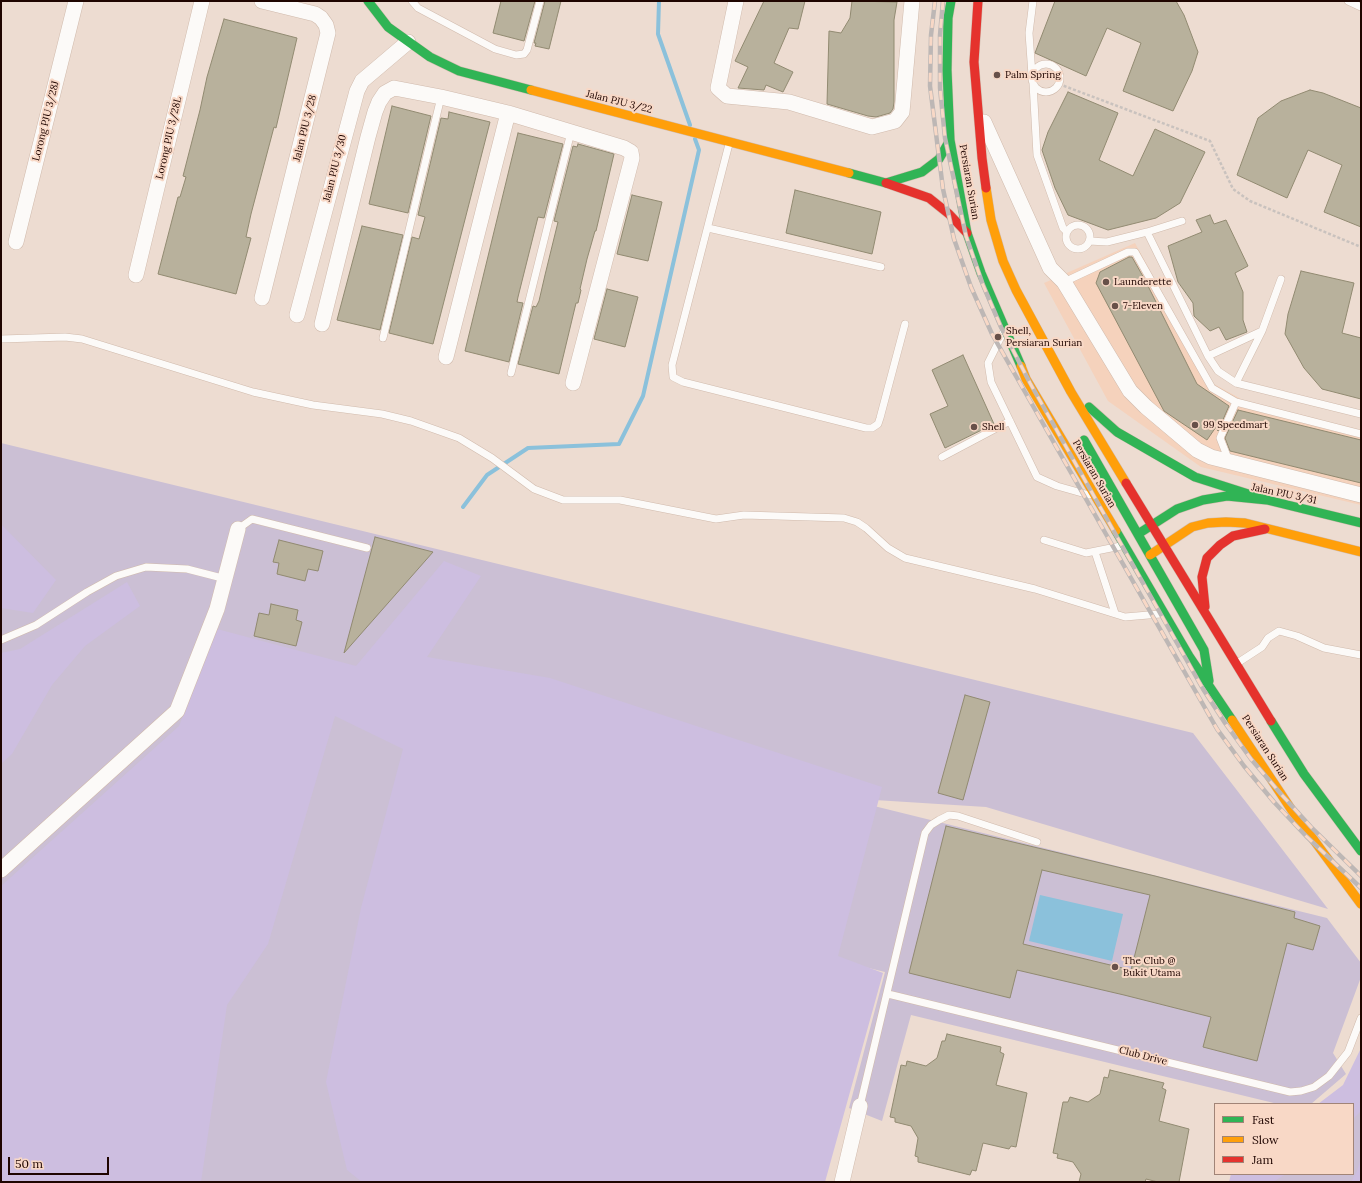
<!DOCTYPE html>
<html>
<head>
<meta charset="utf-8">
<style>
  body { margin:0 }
  #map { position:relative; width:1362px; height:1183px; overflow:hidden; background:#eddcd1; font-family:Lora,serif }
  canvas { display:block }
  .frame { position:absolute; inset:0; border:2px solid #1f0500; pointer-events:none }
  .legend { position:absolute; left:1214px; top:1103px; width:140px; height:72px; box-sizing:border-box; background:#f8d8c6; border:1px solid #a18477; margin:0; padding:5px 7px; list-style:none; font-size:12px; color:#1f0500 }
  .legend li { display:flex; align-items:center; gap:8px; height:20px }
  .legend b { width:20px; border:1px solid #a18477 }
  .scale { position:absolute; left:8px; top:1157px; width:101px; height:18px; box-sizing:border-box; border:2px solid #1f0500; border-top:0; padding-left:5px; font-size:12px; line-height:14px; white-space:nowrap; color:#1f0500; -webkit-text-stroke:3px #f8d8c6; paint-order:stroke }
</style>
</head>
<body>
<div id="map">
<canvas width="1362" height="1183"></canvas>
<div class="frame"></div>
<ul class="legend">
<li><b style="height:5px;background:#30b455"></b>Fast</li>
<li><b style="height:5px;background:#ff9f0a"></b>Slow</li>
<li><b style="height:5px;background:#e5322d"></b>Jam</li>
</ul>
<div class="scale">50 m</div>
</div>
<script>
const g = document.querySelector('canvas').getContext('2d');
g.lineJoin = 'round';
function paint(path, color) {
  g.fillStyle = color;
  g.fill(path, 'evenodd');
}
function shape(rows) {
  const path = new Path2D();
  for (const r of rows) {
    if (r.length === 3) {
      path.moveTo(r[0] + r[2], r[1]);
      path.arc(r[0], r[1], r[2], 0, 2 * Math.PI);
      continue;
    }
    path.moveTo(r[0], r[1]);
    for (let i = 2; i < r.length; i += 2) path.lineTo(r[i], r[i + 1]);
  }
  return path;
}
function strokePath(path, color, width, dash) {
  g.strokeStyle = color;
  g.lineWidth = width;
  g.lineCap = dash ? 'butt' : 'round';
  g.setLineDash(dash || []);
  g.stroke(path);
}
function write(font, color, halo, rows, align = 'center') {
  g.font = font + ' Lora,serif';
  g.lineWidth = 4;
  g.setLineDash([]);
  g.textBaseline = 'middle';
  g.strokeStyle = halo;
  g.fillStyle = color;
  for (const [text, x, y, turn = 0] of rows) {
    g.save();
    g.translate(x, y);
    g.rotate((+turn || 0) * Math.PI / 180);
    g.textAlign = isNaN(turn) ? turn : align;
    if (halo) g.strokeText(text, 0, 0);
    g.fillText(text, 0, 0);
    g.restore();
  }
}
paint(shape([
  [1135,243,1212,383,1243,400,1361,430,1361,505,1201,467,1108,401,1044,283]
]), '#f5d2bc');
paint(shape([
  [1,443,1193,733,1328,909,986,807,859,799,826,958,824,1182,1,1182],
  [874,806,1327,918,1361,963,1361,977,1333,1053,1346,1074,1311,1104,1278,1104,911,1015,882,1121,849,1108,885,972,836,960],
  [1361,1076,1361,1182,1244,1182,1250,1174,1353,1174,1353,1104]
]), '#cbbfd4');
paint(shape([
  [1,524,56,580,33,613,1,608],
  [444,561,481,576,427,657,550,678,882,787,838,956,883,973,825,1182,362,1182,347,1170,326,1082,361,908,403,749,335,716,268,944,227,1005,201,1182,1,1182,1,886,179,726,217,629,356,666],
  [127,582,140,606,85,646,52,685,12,754,1,764,1,653,20,649],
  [1361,1048,1361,1111,1353,1119,1353,1104,1318,1104,1343,1085],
  [1361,1158,1361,1182,1351,1182,1357,1171],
  [1231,1174,1286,1174,1273,1182,1229,1182]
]), '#cdbee0');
paint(shape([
  [1040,895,1123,914,1112,961,1029,941]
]), '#8bc1db');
strokePath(shape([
  [659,1,658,34,690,125],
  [463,507,487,475,528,448,619,444,643,396,699,150,695,139]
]), '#8bc1db', 4);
const building = shape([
  [501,1,535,1,524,41,493,33,501,1],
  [545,1,561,1,549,49,535,46,536,43,534,43,545,1],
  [764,1,805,1,798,29,789,28,774,63,793,72,783,92,766,85,764,90,738,88,748,67,735,61,764,1],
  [852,1,897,2,894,20,894,102,893,109,890,113,876,117,868,116,827,104,829,31,841,33,850,18,852,1],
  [1055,1,1176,1,1184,15,1198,52,1192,71,1173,111,1123,91,1141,43,1107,28,1086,76,1035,53,1055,1],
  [224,19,297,38,276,128,274,127,251,214,246,237,251,238,236,294,158,274,178,197,180,197,186,177,183,176,200,110,207,77,224,19],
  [1310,90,1323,93,1361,108,1361,227,1324,212,1342,165,1308,150,1287,198,1237,175,1258,118,1281,101,1310,90],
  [1068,92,1118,113,1099,160,1133,176,1155,129,1205,152,1180,203,1156,218,1108,230,1068,215,1055,188,1042,150,1048,132,1068,92],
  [392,106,431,116,408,213,369,204,392,106],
  [449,112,490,122,433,344,389,333,412,237,419,239,425,217,418,215,441,118,448,119,449,112],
  [518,133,563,144,544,218,538,217,518,297,517,302,523,303,509,362,465,351,518,133],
  [578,144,614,154,596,231,595,231,587,259,580,289,581,290,578,303,576,303,559,374,518,364,533,306,536,307,539,301,545,275,558,222,554,221,573,146,577,147,578,144],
  [795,190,881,212,872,254,786,233,795,190],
  [632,195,662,202,648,261,617,254,632,195],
  [1210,215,1214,224,1226,220,1248,266,1235,273,1243,292,1243,320,1247,332,1226,340,1219,327,1210,331,1194,316,1193,303,1178,282,1168,246,1202,232,1196,220,1210,215],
  [362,226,403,235,380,330,337,320,362,226],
  [1129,257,1132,257,1145,280,1197,384,1229,406,1218,431,1216,427,1207,440,1164,411,1096,283,1100,272,1129,257],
  [1301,271,1354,283,1342,333,1361,338,1361,399,1322,389,1304,368,1285,334,1288,314,1301,271],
  [607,289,638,297,625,347,594,339,607,289],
  [963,355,994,424,945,448,930,414,948,406,932,370,963,355],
  [1238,410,1361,440,1361,483,1230,451,1225,438,1238,410],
  [375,537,433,552,344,653,375,537],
  [279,540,323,551,318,571,308,569,305,581,277,574,279,563,273,562,279,540],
  [271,604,298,610,296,620,302,622,296,646,254,636,259,613,269,615,271,604],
  [965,695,990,702,963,800,938,793,965,695],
  [946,826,1155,876,1295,912,1294,918,1320,926,1313,950,1287,943,1257,1061,1203,1047,1211,1017,1124,995,1017,970,1010,998,909,973,946,826],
  [1042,870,1150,895,1131,970,1023,944,1042,870],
  [947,1034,1001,1047,1000,1052,1004,1054,996,1085,1027,1093,1016,1147,1011,1146,1009,1149,983,1143,976,1171,972,1170,970,1175,918,1162,918,1157,915,1156,918,1138,911,1126,895,1122,895,1118,890,1117,901,1065,906,1066,907,1061,926,1066,937,1058,942,1041,945,1041,947,1034],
  [1110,1070,1164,1083,1162,1088,1166,1090,1159,1121,1189,1129,1179,1182,1158,1182,1146,1179,1145,1182,1079,1182,1081,1174,1073,1162,1057,1158,1058,1154,1053,1153,1063,1102,1068,1102,1070,1097,1088,1102,1100,1094,1104,1077,1108,1078,1110,1070]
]);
paint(building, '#b8b19c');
strokePath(building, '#918a71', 1);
const lane = shape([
  [412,1,418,8,495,49,516,55,524,54,527,50,540,1],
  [1348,1,1361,7],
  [1046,78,14],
  [1032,75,1029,33,1033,1],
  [1033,83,1037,155,1063,228,1067,232],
  [729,144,672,365,673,377,683,382,866,428,872,428,878,424,880,418,905,324],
  [1078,237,12],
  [708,228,881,267],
  [1147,232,1182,221],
  [1089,241,1107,242,1147,232,1208,356,1218,371,1236,383,1361,414],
  [1064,282,1128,252,1135,252,1212,388,1236,402,1361,434],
  [1003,333,988,363,991,382,1037,477,1057,486,1089,495],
  [383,338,441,97],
  [1,339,65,337,82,339,253,392,313,405,382,414,411,421,459,438,492,458,534,489,563,500,620,500,716,519,744,515,844,518,857,522,866,528,888,548,905,558,1035,589,1125,617,1160,614],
  [1208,356,1262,331],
  [511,373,571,132],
  [1236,383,1262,331,1281,279],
  [942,457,1010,421],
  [1229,461,1220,438,1236,402],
  [238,529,252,519,367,548],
  [1044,540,1086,553,1121,546],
  [1095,552,1115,613],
  [1,640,36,625,87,592,116,576,146,567,187,569,226,579],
  [1239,662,1262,647,1268,638,1279,631,1297,636,1324,648,1361,655],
  [888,994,1290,1092,1301,1091,1314,1087,1329,1076,1348,1052,1361,1018],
  [860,1106,925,833,931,825,939,820,949,815,958,816,1037,842]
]);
const street = shape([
  [736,1,718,88,727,96,789,102,872,127,895,121,902,112,912,1],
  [984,122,1050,268,1064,282,1130,391,1146,407,1197,450,1211,457,1361,495],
  [16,242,76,1],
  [136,275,202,1],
  [262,298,328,33,326,25,321,18,315,14,262,1],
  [297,315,357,91,362,81,408,42],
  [322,324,368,137,375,112,379,102,385,93,394,88,441,97,508,113,624,148,631,152,632,158,573,383],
  [446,357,508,113],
  [1,870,177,711,217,609,238,529],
  [842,1182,860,1106]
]);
const fast = shape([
  [368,1,388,27,430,57,459,71,531,90],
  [951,1,948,18,947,70,950,140,967,233,981,273,1021,366],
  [849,173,886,183,922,172,939,159,950,140],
  [1089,407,1117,432,1195,477,1267,500],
  [1084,440,1204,650,1209,681],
  [1116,531,1189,656,1232,720],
  [1138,534,1177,509,1203,500,1227,496,1267,500,1361,523],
  [1271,721,1304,774,1361,851]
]);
const slow = shape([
  [531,90,849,173],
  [986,188,991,220,1003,261,1016,290,1071,392,1126,483],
  [1021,366,1026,379,1116,531],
  [1150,555,1192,527,1208,523,1226,522,1245,523,1361,552],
  [1232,720,1291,809,1361,904]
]);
const jam = shape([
  [978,1,974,62,982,158,986,188],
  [886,183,929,198,949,214,967,233],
  [1126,483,1271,721],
  [1205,607,1202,577,1207,558,1220,545,1233,536,1265,529]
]);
strokePath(lane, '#d0baac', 8);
strokePath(street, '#d0baac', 16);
strokePath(fast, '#d0baac', 10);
strokePath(slow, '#d0baac', 10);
strokePath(jam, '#d0baac', 10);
strokePath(shape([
  [1059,84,1210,141,1233,189,1250,201,1361,247]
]), '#c9c2be', 2.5, [3, 2]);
strokePath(lane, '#fcfaf8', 7);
strokePath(street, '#fcfaf8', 15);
strokePath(fast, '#30b455', 9);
strokePath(slow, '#ff9f0a', 9);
strokePath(jam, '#e5322d', 9);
const rail = shape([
  [935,1,931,35,930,86,943,189,954,239,971,287,992,334,1217,729,1244,766,1274,802,1306,836,1361,888],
  [943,1,940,35,940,88,945,138,966,236,983,285,1001,327,1030,383,1203,689,1225,723,1251,759,1281,794,1311,827,1361,876]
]);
strokePath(rail, '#bdb7b5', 4.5);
strokePath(rail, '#f8d8c6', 3, [9]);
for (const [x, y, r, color] of [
  [997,75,4,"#675049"],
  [1106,282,4,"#675049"],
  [1115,306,4,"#675049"],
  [998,337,4,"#675049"],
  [1195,425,4,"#675049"],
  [974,427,4,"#675049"],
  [1115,967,4,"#675049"]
]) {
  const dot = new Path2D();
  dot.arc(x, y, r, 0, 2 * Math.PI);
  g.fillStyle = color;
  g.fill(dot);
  strokePath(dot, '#f8d8c6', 1.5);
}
write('10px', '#1f0500', '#f8d8c6', [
  ["Palm Spring",1005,75],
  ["Launderette",1114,282],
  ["7-Eleven",1123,306],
  ["Shell,",1006,331],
  ["Persiaran Surian",1006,343],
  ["99 Speedmart",1203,425],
  ["Shell",982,427],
  ["The Club @",1123,961],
  ["Bukit Utama",1123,973]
], 'left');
write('10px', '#1f0500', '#f8d8c6', [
  ["Jalan PJU 3/22",619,102,14],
  ["Lorong PJU 3/28J",46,121,-76],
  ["Jalan PJU 3/28",305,128,-76],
  ["Lorong PJU 3/28L",169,138,-77],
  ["Jalan PJU 3/30",335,168,-76],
  ["Persiaran Surian",969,182,80],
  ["Persiaran Surian",1094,474,60],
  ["Jalan PJU 3/31",1284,494,12],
  ["Persiaran Surian",1265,748,57],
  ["Club Drive",1143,1056,14]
]);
</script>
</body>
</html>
